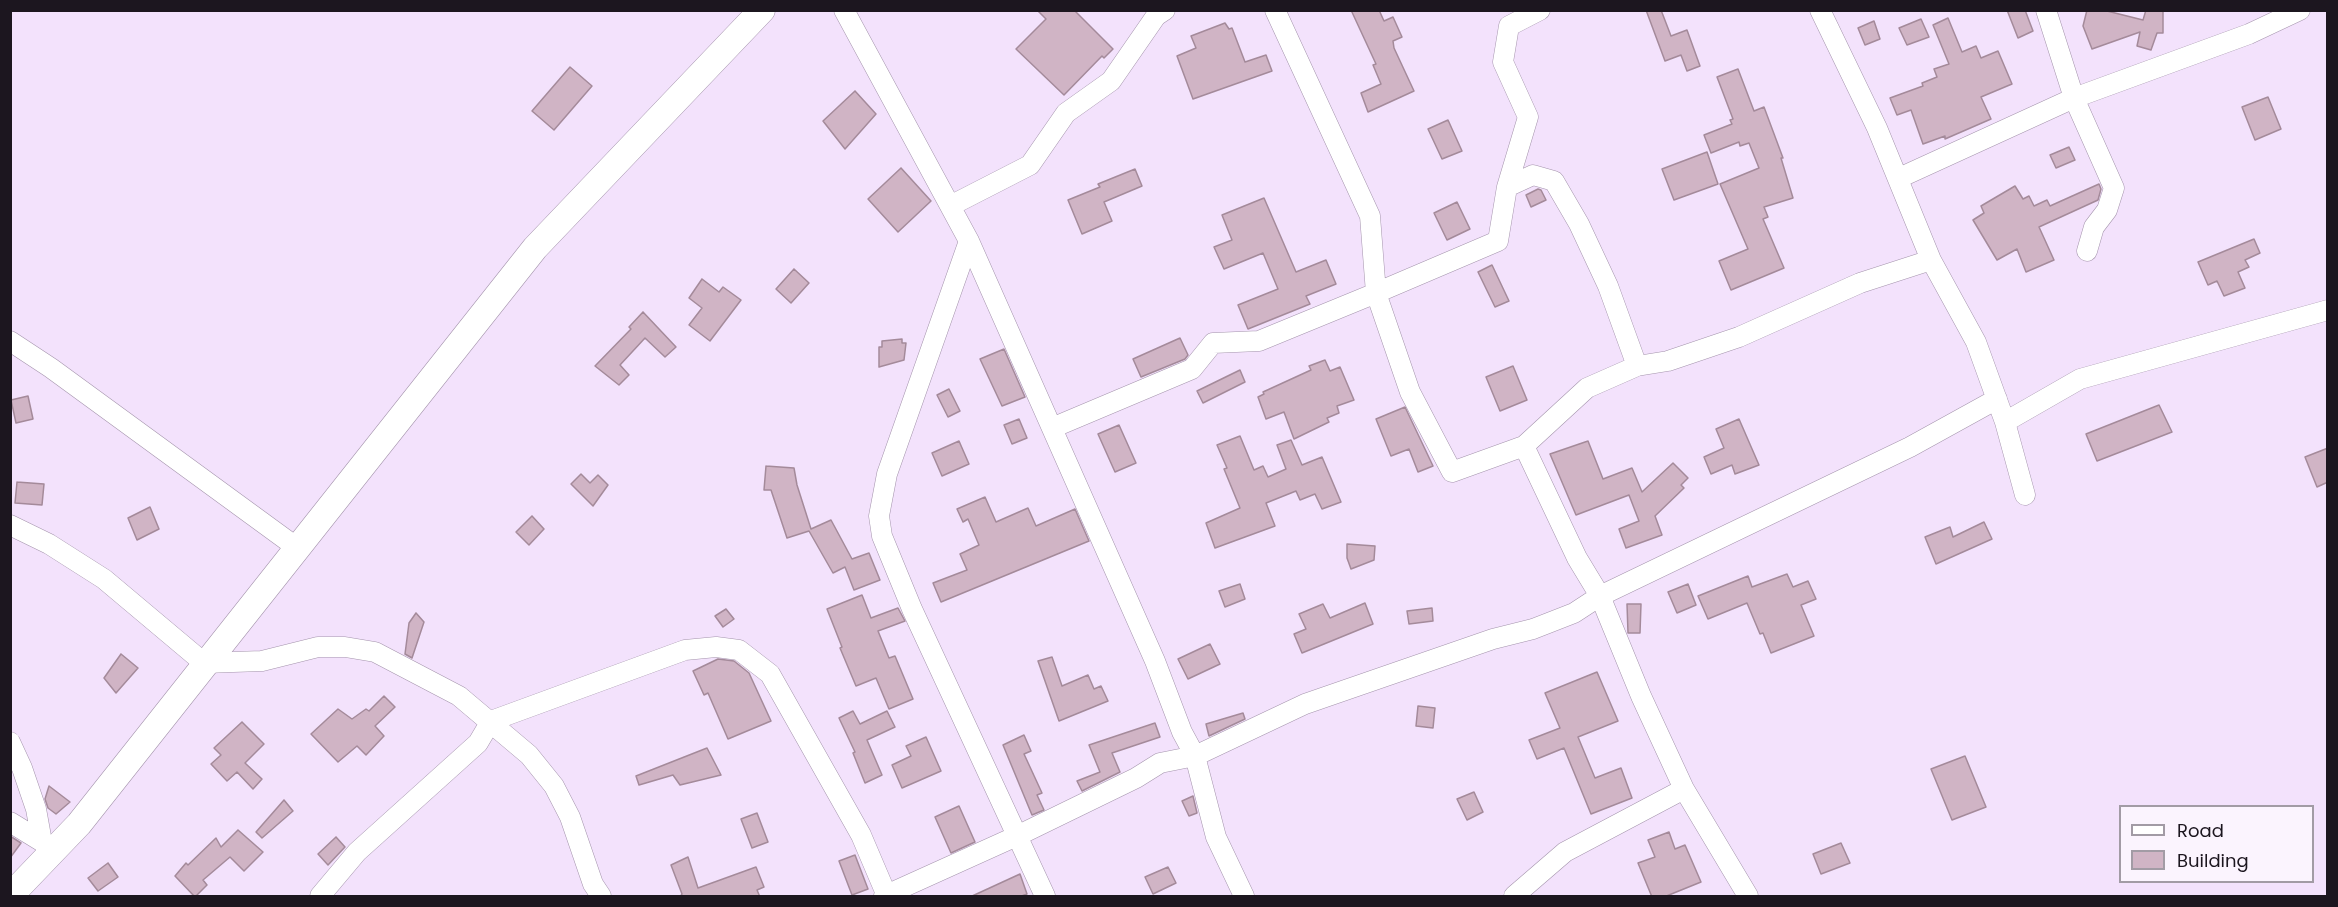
<!DOCTYPE html>
<html>
<head>
<meta charset="utf-8">
<style>
  body { margin:0 }
  #map { position:relative; width:2338px; height:907px; overflow:hidden; background:#f3e2fc; font-family:Poppins,sans-serif }
  canvas { display:block }
  .frame { position:absolute; inset:0; border:12px solid #1c161f; pointer-events:none }
  .legend { position:absolute; left:2119px; top:805px; width:195px; height:78px; box-sizing:border-box; background:#fbf4fe; border:2px solid #a29ba5; margin:0; padding:8px 10px; list-style:none; font-size:18px; color:#1c161f }
  .legend li { display:flex; align-items:center; gap:12px; height:30px }
  .legend b { width:30px; border:2px solid #a29ba5 }
</style>
</head>
<body>
<div id="map">
<canvas width="2338" height="907"></canvas>
<div class="frame"></div>
<ul class="legend">
<li><b style="height:8px;background:#fff"></b>Road</li>
<li><b style="height:16px;background:#d0b4c5"></b>Building</li>
</ul>
</div>
<script>
const g = document.querySelector('canvas').getContext('2d');
g.lineJoin = 'round';
function paint(path, color) {
  g.fillStyle = color;
  g.fill(path, 'evenodd');
}
function shape(rows) {
  const path = new Path2D();
  for (const r of rows) {
    path.moveTo(r[0], r[1]);
    for (let i = 2; i < r.length; i += 2) path.lineTo(r[i], r[i + 1]);
  }
  return path;
}
function strokePath(path, color, width, dash) {
  g.strokeStyle = color;
  g.lineWidth = width;
  g.lineCap = dash ? 'butt' : 'round';
  g.setLineDash(dash || []);
  g.stroke(path);
}
const building = shape([
  [1037,10,1074,10,1113,49,1104,58,1102,56,1064,95,1016,49,1046,19,1037,10],
  [1351,10,1379,10,1384,21,1393,17,1402,37,1393,41,1394,48,1414,91,1368,112,1361,93,1381,84,1373,65,1376,64,1351,10],
  [1646,10,1661,10,1671,36,1687,30,1700,66,1687,71,1681,55,1665,61,1646,10],
  [2007,10,2025,10,2033,31,2018,38,2007,10],
  [2087,10,2103,10,2143,20,2146,10,2163,10,2163,33,2157,33,2151,50,2137,46,2140,32,2092,49,2083,26,2087,10],
  [1948,18,1962,52,1976,46,1981,58,1998,51,2012,84,1981,97,1991,119,1945,139,1945,136,1923,144,1911,110,1897,115,1890,98,1923,86,1922,83,1937,77,1934,69,1949,64,1933,25,1948,18],
  [1921,19,1929,37,1907,45,1899,28,1921,19],
  [1874,21,1880,39,1865,45,1858,28,1874,21],
  [1225,23,1229,29,1232,28,1245,62,1266,55,1272,71,1193,99,1177,56,1196,48,1191,36,1225,23],
  [570,67,592,86,554,130,532,111,570,67],
  [1738,69,1754,111,1764,107,1783,158,1781,158,1793,198,1764,207,1768,217,1763,219,1784,268,1731,290,1719,261,1748,249,1720,184,1759,168,1749,143,1740,146,1739,142,1711,153,1704,135,1732,124,1730,120,1733,119,1717,77,1738,69],
  [855,91,876,114,845,149,823,121,855,91],
  [2268,97,2281,129,2255,140,2242,107,2268,97],
  [1448,120,1462,151,1442,159,1428,129,1448,120],
  [2069,147,2075,160,2056,168,2050,155,2069,147],
  [1707,152,1718,184,1674,200,1662,169,1707,152],
  [901,168,931,201,898,232,868,199,901,168],
  [1135,169,1142,186,1104,202,1112,221,1082,234,1068,200,1100,187,1098,184,1135,169],
  [2099,184,2101,189,2098,200,2039,227,2054,260,2026,272,2017,249,1997,260,1973,220,1984,213,1981,206,2015,186,2023,199,2029,196,2034,206,2047,200,2050,206,2099,184],
  [1538,189,1541,190,1546,200,1531,207,1526,195,1538,189],
  [1264,198,1296,272,1326,260,1336,284,1306,296,1310,304,1248,329,1238,305,1278,289,1263,253,1224,269,1214,247,1232,240,1222,215,1264,198],
  [1457,202,1470,229,1447,240,1434,213,1457,202],
  [2254,239,2260,253,2245,260,2249,267,2238,272,2245,288,2224,296,2217,281,2208,285,2198,262,2254,239],
  [1492,265,1509,301,1495,307,1478,272,1492,265],
  [794,269,809,283,791,303,776,289,794,269],
  [702,279,719,292,723,287,741,300,710,341,689,325,702,308,689,298,702,279],
  [643,312,676,347,665,357,645,338,620,365,629,375,619,385,595,366,631,329,629,327,643,312],
  [1180,338,1188,355,1185,359,1141,377,1133,359,1180,338],
  [902,339,902,343,906,343,904,360,879,367,879,347,882,347,882,341,902,339],
  [1004,349,1025,397,1002,406,980,359,1004,349],
  [1325,360,1330,371,1340,367,1354,400,1337,406,1339,413,1327,418,1329,422,1294,439,1284,412,1266,419,1258,397,1264,394,1263,392,1311,370,1309,366,1325,360],
  [1513,366,1527,400,1500,411,1486,377,1513,366],
  [1240,370,1245,382,1203,403,1197,391,1240,370],
  [949,389,960,411,948,417,937,395,949,389],
  [28,396,33,419,16,423,11,400,28,396],
  [2159,405,2172,432,2097,461,2086,434,2159,405],
  [1405,407,1433,466,1418,472,1409,449,1391,456,1376,419,1405,407],
  [1019,419,1027,438,1012,444,1004,425,1019,419],
  [1739,419,1759,465,1735,474,1732,465,1711,474,1704,457,1724,448,1716,429,1739,419],
  [1119,425,1136,463,1115,472,1098,434,1119,425],
  [1240,436,1254,470,1263,466,1268,477,1286,469,1277,445,1291,440,1302,465,1322,457,1341,502,1322,509,1315,494,1300,500,1296,491,1266,503,1275,526,1215,548,1206,523,1240,508,1224,469,1227,468,1217,445,1240,436],
  [959,441,969,464,942,476,932,453,959,441],
  [1588,441,1603,479,1632,468,1642,492,1673,463,1688,478,1681,485,1684,488,1655,516,1662,535,1626,548,1619,529,1639,521,1629,495,1576,515,1550,454,1588,441],
  [2328,448,2328,482,2317,487,2305,457,2328,448],
  [766,466,794,468,797,485,811,529,831,520,852,559,869,553,880,580,854,590,845,567,833,573,809,531,787,538,771,490,764,490,766,466],
  [581,474,590,483,598,475,608,485,593,506,571,484,581,474],
  [17,482,44,484,42,505,15,503,17,482],
  [985,497,996,522,1028,508,1036,526,1075,509,1089,541,941,602,933,583,967,570,960,554,979,545,968,519,963,522,957,509,985,497],
  [150,507,159,529,137,540,128,518,150,507],
  [532,516,544,529,529,545,516,532,532,516],
  [1984,522,1992,539,1936,564,1925,537,1950,527,1953,537,1984,522],
  [1347,544,1375,546,1374,560,1351,569,1347,558,1347,544],
  [1787,574,1793,587,1808,581,1816,599,1801,605,1814,636,1771,653,1763,633,1760,634,1747,603,1708,619,1698,596,1748,576,1752,587,1787,574],
  [1240,584,1245,599,1225,607,1219,591,1240,584],
  [1688,584,1696,605,1677,613,1668,592,1688,584],
  [862,595,871,618,898,608,905,621,878,631,889,658,895,656,913,699,889,709,876,678,856,686,840,648,842,647,827,609,862,595],
  [1365,603,1373,624,1302,653,1294,634,1306,629,1299,614,1323,604,1330,618,1365,603],
  [1627,604,1641,604,1640,633,1628,633,1627,604],
  [1432,608,1433,621,1409,624,1407,611,1432,608],
  [726,609,734,619,723,627,715,616,726,609],
  [416,613,424,622,412,658,405,654,409,623,416,613],
  [1210,644,1220,664,1188,679,1178,659,1210,644],
  [121,654,138,668,116,693,104,678,121,654],
  [1052,657,1062,686,1088,675,1094,689,1101,686,1108,701,1059,721,1038,661,1052,657],
  [718,659,734,661,749,673,771,721,728,739,708,693,704,695,693,671,718,659],
  [1597,672,1618,721,1578,737,1595,778,1621,768,1632,798,1591,814,1564,748,1537,759,1529,740,1560,728,1545,693,1597,672],
  [384,696,395,707,375,726,384,736,366,755,357,746,338,762,311,734,338,709,352,719,366,709,369,711,384,696],
  [1418,706,1435,708,1433,728,1416,726,1418,706],
  [853,711,860,724,887,711,895,727,867,740,882,775,865,783,853,753,855,752,839,718,853,711],
  [1243,713,1245,719,1209,736,1206,724,1243,713],
  [242,722,264,744,245,763,262,779,253,789,237,772,227,781,211,764,221,755,214,748,242,722],
  [1155,723,1160,737,1112,753,1120,772,1082,791,1077,781,1100,772,1089,745,1155,723],
  [1024,735,1031,751,1024,754,1042,793,1037,795,1044,810,1032,815,1003,745,1024,735],
  [926,737,941,771,902,788,892,765,911,756,906,746,926,737],
  [707,748,721,775,680,785,673,775,639,785,636,776,707,748],
  [1965,756,1986,807,1952,820,1931,769,1965,756],
  [49,786,70,802,56,814,48,808,45,799,49,786],
  [1474,792,1483,812,1467,820,1457,799,1474,792],
  [1193,796,1197,813,1189,816,1182,801,1193,796],
  [284,800,293,811,262,838,256,832,284,800],
  [959,806,975,842,951,853,935,817,959,806],
  [757,813,768,842,752,848,741,819,757,813],
  [238,830,263,852,244,871,230,857,203,880,207,885,195,897,175,876,186,863,188,865,216,838,221,847,238,830],
  [1669,832,1675,849,1685,845,1701,882,1664,897,1652,897,1638,863,1655,857,1648,840,1669,832],
  [10,836,21,843,10,858,10,836],
  [336,837,345,847,328,865,318,854,336,837],
  [1841,843,1850,863,1821,874,1813,854,1841,843],
  [855,855,868,889,852,895,839,861,855,855],
  [688,857,698,888,756,867,764,887,757,890,760,897,680,897,682,894,671,865,688,857],
  [108,863,118,877,98,891,88,878,108,863],
  [1168,867,1176,883,1153,894,1145,877,1168,867],
  [1020,874,1027,894,1019,897,970,897,1020,874]
]);
paint(building, '#d0b4c5');
strokePath(building, '#a48a9a', 1.5);
const minor = shape([
  [844,10,969,241,1155,661,1182,732,1195,756,1160,763,1136,778,1019,835,884,896],
  [1275,10,1370,216,1376,293,1498,241,1507,187],
  [1540,10,1509,26,1503,62,1528,117,1507,187,1533,175,1554,181,1579,224,1608,286,1637,366],
  [1820,10,1877,128,1931,260,1976,342,2005,422,2025,495],
  [2046,10,2074,98,2114,188,2107,210,2094,227,2087,251],
  [1899,178,2074,98,2249,34,2300,10],
  [950,206,1030,165,1066,113,1111,81,1156,16,1165,10],
  [969,241,887,474,879,516,882,536,912,609,1045,896],
  [10,341,51,368,296,547],
  [2005,422,2080,379,2328,310],
  [1052,428,1192,369,1213,343,1259,341,1376,293,1410,392,1452,472,1524,446,1577,558,1600,596,1641,696,1684,789,1748,896],
  [1524,446,1587,388,1637,366,1668,361,1739,337,1860,283,1931,260],
  [10,525,49,544,104,579,204,663,262,661,318,647,345,647,375,652,459,696,529,755,554,786,570,817,593,884,601,896],
  [10,742,22,768,36,809,42,842],
  [10,822,49,846],
  [320,896,357,852,478,743,491,721,685,650,716,647,739,650,770,674,861,835,887,896],
  [1244,896,1216,837,1195,756,1305,704,1493,639,1533,629,1574,613,1600,596,1910,447,1997,399],
  [1514,896,1565,852,1684,789]
]);
const tertiary = shape([
  [10,896,79,824,535,248,762,10]
]);
strokePath(minor, '#a494ac', 21);
strokePath(tertiary, '#a494ac', 27);
strokePath(minor, '#fff', 20);
strokePath(tertiary, '#fff', 26);
</script>
</body>
</html>
